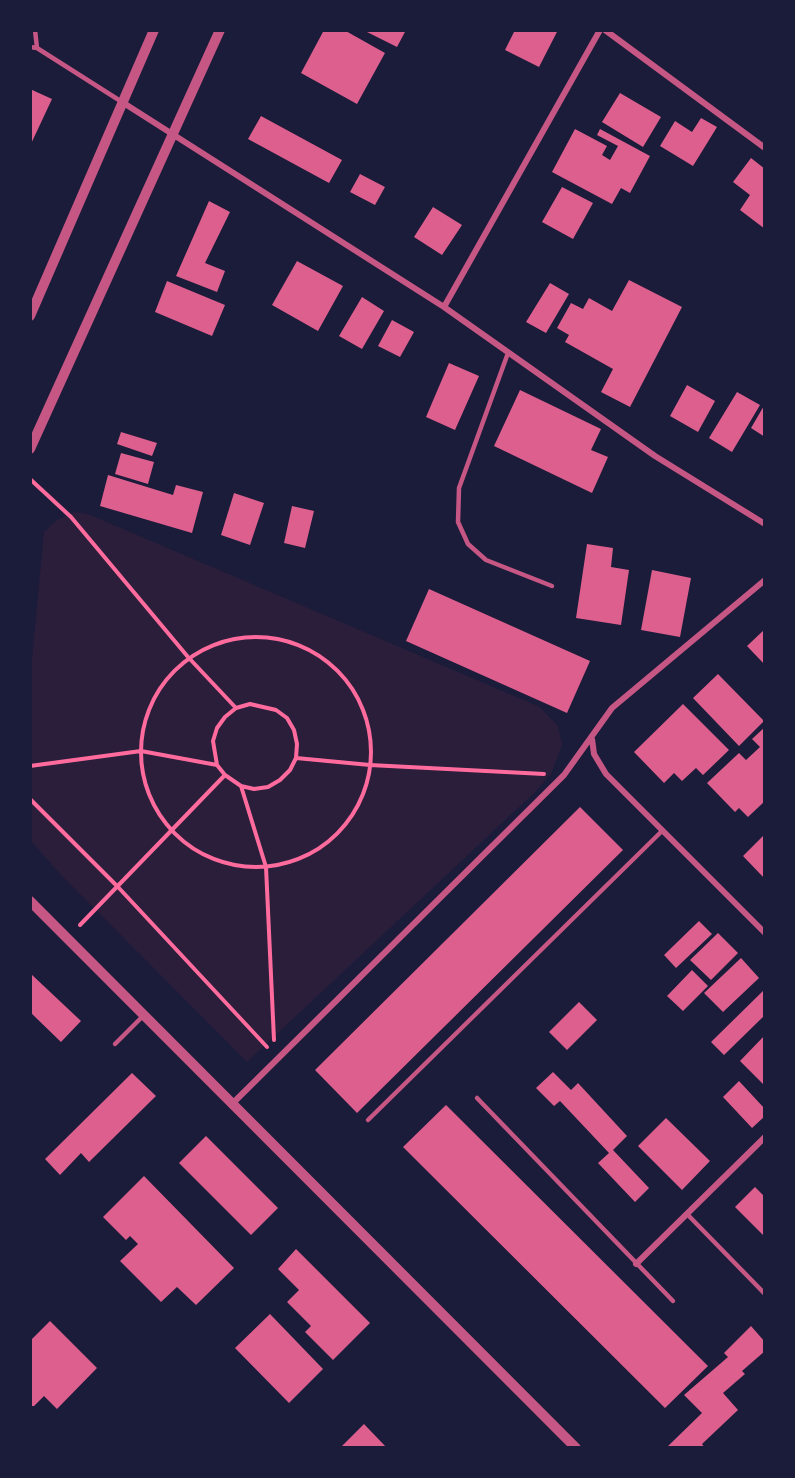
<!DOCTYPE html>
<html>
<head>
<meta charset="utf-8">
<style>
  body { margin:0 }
  #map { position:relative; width:795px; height:1478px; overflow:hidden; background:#1b1b3a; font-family:"Times New Roman",serif }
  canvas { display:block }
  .frame { position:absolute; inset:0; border:32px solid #1b1b3a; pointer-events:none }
</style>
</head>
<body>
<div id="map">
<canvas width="795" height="1478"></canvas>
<div class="frame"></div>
</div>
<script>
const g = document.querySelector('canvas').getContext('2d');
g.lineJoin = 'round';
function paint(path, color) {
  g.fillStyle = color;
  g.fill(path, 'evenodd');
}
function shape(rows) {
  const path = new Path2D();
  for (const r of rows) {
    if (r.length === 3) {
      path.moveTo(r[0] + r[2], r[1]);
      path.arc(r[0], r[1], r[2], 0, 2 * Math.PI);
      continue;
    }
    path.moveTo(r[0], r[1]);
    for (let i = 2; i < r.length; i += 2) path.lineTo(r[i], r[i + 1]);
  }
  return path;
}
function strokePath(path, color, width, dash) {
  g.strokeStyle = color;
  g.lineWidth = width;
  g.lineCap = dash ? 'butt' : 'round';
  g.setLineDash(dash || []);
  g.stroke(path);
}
paint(shape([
  [74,512,88,514,540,707,558,726,562,745,551,774,534,793,247,1062,60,874,30,840,30,680,44,532,57,520]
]), '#2a1e3b');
paint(shape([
  [324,30,344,30,385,53,357,104,301,73],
  [363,30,406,30,397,47],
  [515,30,558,30,539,67,505,50],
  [30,89,52,99,30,146],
  [620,93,661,117,643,147,602,122],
  [261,116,342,160,329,183,248,139],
  [701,118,717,127,693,166,660,146,675,121,692,132],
  [575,129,607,146,602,155,610,160,618,146,597,135,600,129,650,156,630,193,621,188,612,204,552,172],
  [751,158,765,169,765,229,740,210,750,195,733,182],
  [360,174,385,187,375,205,350,192],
  [562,187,593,203,573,239,542,222],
  [209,201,230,212,205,263,225,271,217,292,176,276],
  [433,207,462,225,442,255,414,237],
  [297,261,343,286,318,331,272,305],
  [629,280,682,307,630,407,601,392,613,369,565,342,569,335,557,328,571,303,583,309,589,298,612,311],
  [167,281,225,305,212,336,155,312],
  [550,283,569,294,546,333,526,322],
  [362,297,384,311,362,349,339,336],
  [392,320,414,332,400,357,378,346],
  [449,363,479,376,455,430,426,417],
  [687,385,715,401,698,432,670,416],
  [520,390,601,429,591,450,608,457,592,493,494,446],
  [737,392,760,405,732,452,709,438],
  [765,404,765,437,751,428],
  [121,432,157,443,152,456,117,444],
  [121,453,154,462,148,484,115,474],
  [108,475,173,495,176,485,203,492,192,533,100,506],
  [234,493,264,503,250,545,221,535],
  [292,506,314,511,305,548,284,543],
  [587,544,613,548,611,567,629,570,621,625,576,618],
  [652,570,691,578,680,637,641,630],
  [429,589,590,661,567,713,406,641],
  [765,629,765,665,747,646],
  [718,674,764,721,739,746,693,698],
  [683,704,729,750,703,775,696,768,682,781,674,773,664,783,634,752],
  [765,727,765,801,748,817,739,808,735,812,707,783,739,753,746,760,760,747,752,739],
  [580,807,623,850,357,1113,315,1070],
  [765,834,765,879,743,856],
  [699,921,712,934,676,968,664,955],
  [718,933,738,953,711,980,690,960],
  [741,958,759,978,723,1012,704,993],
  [692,970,708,986,683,1011,667,996],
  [30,973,81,1021,61,1042,30,1012],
  [765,989,765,1015,724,1055,711,1042],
  [579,1002,597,1020,567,1050,549,1032],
  [765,1035,765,1086,740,1061],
  [553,1072,571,1090,578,1083,627,1136,613,1150,649,1188,635,1202,598,1163,609,1153,560,1101,554,1106,536,1088],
  [132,1073,156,1096,89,1162,81,1153,60,1175,45,1159],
  [739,1081,765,1109,765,1116,752,1128,723,1097],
  [446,1105,708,1366,665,1408,403,1147],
  [666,1118,710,1161,682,1190,638,1146],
  [206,1136,278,1208,251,1235,179,1163],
  [144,1176,234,1268,196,1305,177,1287,161,1302,120,1261,138,1244,130,1236,126,1240,103,1217],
  [755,1187,765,1197,765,1237,735,1207],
  [296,1249,370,1323,333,1360,305,1332,311,1326,287,1302,299,1290,278,1269],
  [270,1314,323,1369,289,1403,235,1348],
  [50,1321,97,1368,57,1409,44,1396,34,1406,30,1406,30,1341],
  [751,1326,765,1342,765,1351,742,1371,745,1374,723,1393,738,1410,702,1444,705,1448,666,1448,702,1413,684,1395,728,1357,724,1353],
  [364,1424,387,1448,340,1448]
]), '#dd5f8e');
strokePath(shape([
  [30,479,71,517,188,657,236,708],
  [256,752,115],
  [296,758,370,765,544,774],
  [30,766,141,751,217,765,225,775,241,786,254,789,268,787,280,780,290,770,296,758,297,744,294,730,287,718,276,710,250,704,236,708,225,717,217,728,213,741,217,765],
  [241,786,266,867,274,1040],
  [30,799,118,887,267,1047],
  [80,925,225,775]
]), '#ff6b9d', 4);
strokePath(shape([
  [35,30,37,48],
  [30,47,37,48,122,102],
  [508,353,459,488,458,522,468,544,486,560,552,586],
  [115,1044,144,1015],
  [477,1098,673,1301],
  [368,1120,662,831],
  [687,1214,765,1294]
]), '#c65784', 4.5);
strokePath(shape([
  [605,30,765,148],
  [122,102,444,307,655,456,765,524],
  [444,307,600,30],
  [592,739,594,754,606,774,765,933],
  [232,1104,564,775,612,708,765,580],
  [636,1264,765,1137]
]), '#c65784', 6);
strokePath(shape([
  [30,316,154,30],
  [30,449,220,30],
  [30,901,576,1448]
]), '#c65784', 10);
</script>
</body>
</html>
